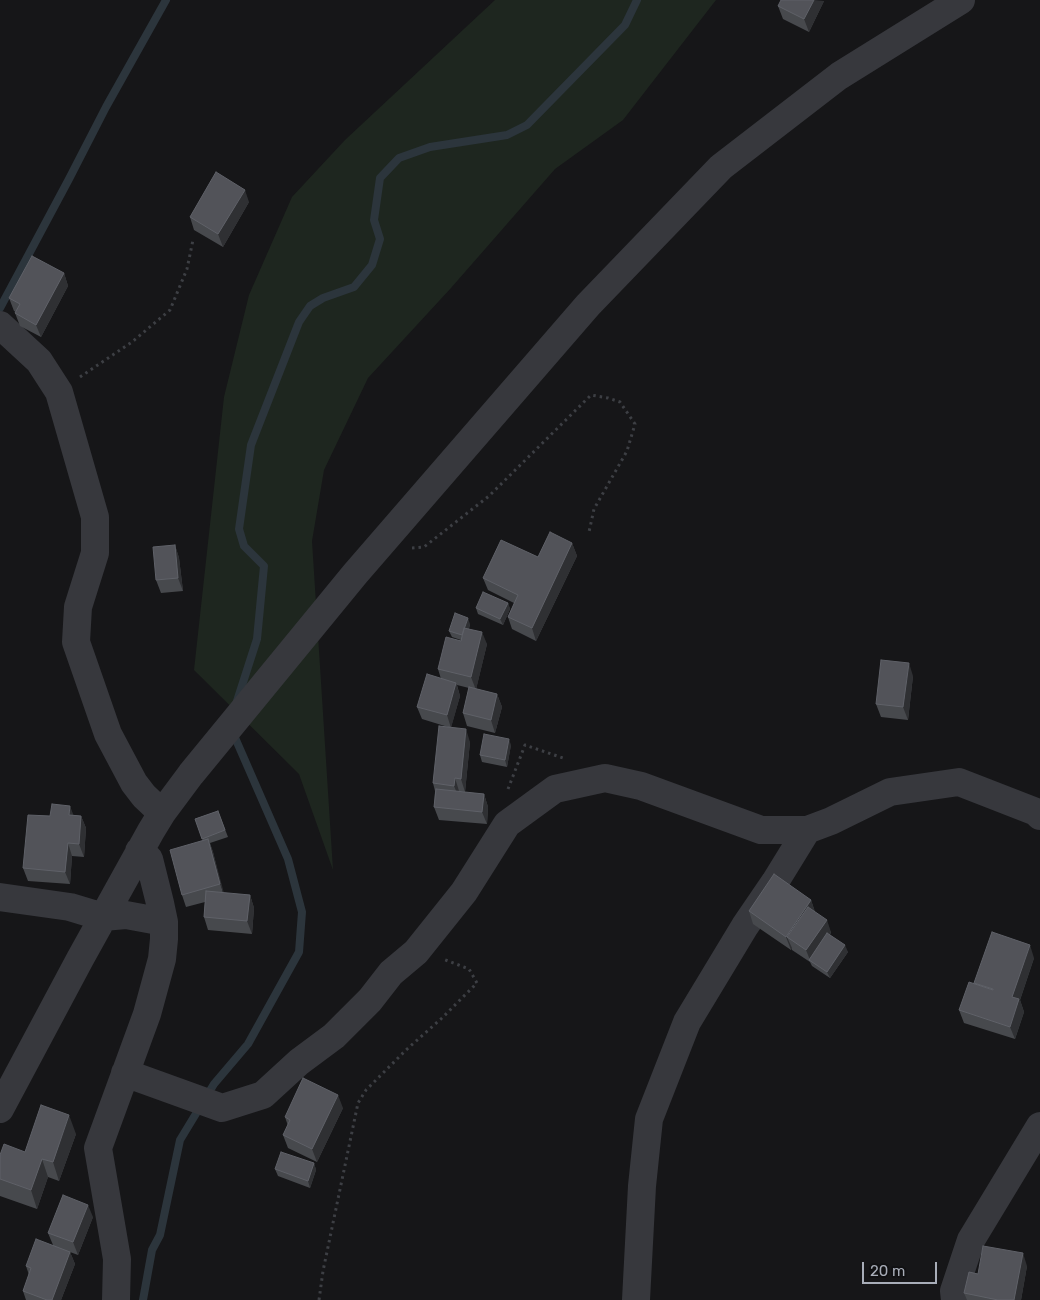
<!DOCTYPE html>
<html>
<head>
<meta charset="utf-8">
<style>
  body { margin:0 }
  #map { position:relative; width:1040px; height:1300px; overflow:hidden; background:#161618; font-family:Rubik,sans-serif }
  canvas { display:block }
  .scale { position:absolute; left:862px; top:1262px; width:75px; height:22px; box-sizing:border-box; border:2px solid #a8adb8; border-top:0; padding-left:6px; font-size:15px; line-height:18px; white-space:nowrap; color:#a8adb8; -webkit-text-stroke:4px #111113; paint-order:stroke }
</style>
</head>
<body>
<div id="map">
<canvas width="1040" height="1300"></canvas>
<div class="scale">20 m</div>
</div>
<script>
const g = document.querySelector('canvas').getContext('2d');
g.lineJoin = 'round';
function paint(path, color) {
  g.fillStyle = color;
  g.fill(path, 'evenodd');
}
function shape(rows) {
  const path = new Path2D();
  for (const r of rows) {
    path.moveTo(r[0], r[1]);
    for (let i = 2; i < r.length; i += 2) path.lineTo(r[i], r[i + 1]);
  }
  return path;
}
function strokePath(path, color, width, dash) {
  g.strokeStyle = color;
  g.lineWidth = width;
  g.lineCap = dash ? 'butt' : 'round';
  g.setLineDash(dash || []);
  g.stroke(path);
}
paint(shape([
  [495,0,716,0,623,120,555,169,451,288,368,378,324,470,312,541,333,870,299,774,194,670,224,397,249,295,292,197,345,140]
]), '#1e261f');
strokePath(shape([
  [0,308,69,179,106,107,166,0],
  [237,701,257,639,264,566,244,546,239,529,251,445,299,322,310,306,323,298,354,287,372,265,380,239,374,220,380,178,399,158,430,147,507,135,527,125,625,25,637,0],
  [143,1300,152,1250,160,1235,180,1140,214,1084,248,1044,299,952,302,912,288,859,233,733]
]), '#2c353c', 8);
strokePath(shape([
  [80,377,132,342,170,310,187,269,193,240],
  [412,548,424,547,489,496,591,395,608,398,620,402,635,424,627,451,594,509,589,532],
  [508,789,525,745,566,759],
  [319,1300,323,1271,358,1103,366,1090,406,1050,442,1018,477,983,469,969,443,959]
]), '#3d3f44', 3, [2.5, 4]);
strokePath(shape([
  [0,325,39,361,59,392,95,517,95,553,78,607,76,642,108,734,134,783,144,796,162,813],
  [0,897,70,907,103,917,126,915,164,922],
  [125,1073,222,1108,263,1095,299,1062,334,1036,370,1000,391,973,416,952,464,892,507,824,555,789,605,778,641,786,761,830,807,830,831,821,890,792,959,782,1036,812,1040,816],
  [0,1109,80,959,151,831,162,813,191,774,355,574,588,305,721,167,839,76,961,0],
  [116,1300,117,1259,98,1148,147,1014,162,959,164,939,164,922,160,903,149,859,139,851],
  [636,1300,642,1186,649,1119,687,1022,745,926,775,882,807,830],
  [955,1300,954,1291,971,1240,1040,1126]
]), '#37383d', 28);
paint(shape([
  [824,1,809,32,783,19,778,6],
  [249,202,223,247,194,230,190,217],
  [64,273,68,286,41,337,20,326,15,313,16,312,14,311,9,298],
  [572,543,577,556,536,641,512,629,508,617,514,603,488,590,483,578,538,557],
  [175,545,179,558,183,591,161,593,156,580],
  [508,603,510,609,503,625,478,614,476,608],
  [470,624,469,629,487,644,476,689,497,694,502,707,495,733,467,726,463,713,469,688,457,685,460,696,451,727,470,742,465,792,459,791,459,792,484,794,488,807,487,824,439,820,434,807,435,791,433,783,448,727,422,719,417,707,441,679,438,669,461,641,461,640,452,637,449,631],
  [913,676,908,720,881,717,876,704],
  [511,745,507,767,482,762,480,755],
  [218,811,228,837,210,843,213,852,223,893,250,895,254,908,252,934,208,930,204,917,205,902,186,907,182,895,203,841,195,819],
  [73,815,81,816,86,828,84,857,72,856,70,884,28,881,23,868,50,816],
  [811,900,815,912,831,932,830,935,848,952,830,978,812,966,810,962,792,950,792,948,791,950,753,924,749,911],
  [1034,958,1020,1000,1024,1012,1015,1039,964,1023,959,1010,975,984,974,983],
  [343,1108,317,1162,288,1148,283,1135,288,1126,285,1117],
  [76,1134,59,1181,48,1177,37,1209,0,1196,0,1155,25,1152],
  [314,1163,316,1170,310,1188,278,1176,275,1169],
  [93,1217,78,1255,70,1252,75,1264,61,1300,26,1300,23,1291,29,1275,26,1266,53,1245,48,1233],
  [1027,1266,1021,1300,967,1300,964,1293,978,1274]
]), '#47494d');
paint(shape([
  [814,0,824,1,809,32,804,19],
  [245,190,249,202,223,247,218,234],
  [64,273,68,286,41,337,36,325],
  [572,543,577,556,536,641,532,628],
  [175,545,179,558,183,591,178,578],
  [508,603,510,609,503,625,500,619],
  [468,618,470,624,465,641,462,635],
  [482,632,487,644,476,690,471,677],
  [909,663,913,676,908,720,903,707],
  [456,683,460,696,451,728,447,715],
  [497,694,502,707,495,733,491,720],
  [466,729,470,742,465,792,461,779],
  [509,739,511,745,507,767,505,760],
  [455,778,459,791,459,798,454,786],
  [484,794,488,807,487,824,482,812],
  [70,806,75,819,69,815],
  [81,816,86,828,84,857,79,844],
  [208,839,213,852,225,897,220,884],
  [68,843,72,856,70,884,65,872],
  [250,895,254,908,252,934,247,921],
  [811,900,815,912,787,937,792,948,791,950,786,937],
  [827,920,831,932,812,961,810,960,806,950],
  [845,945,848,952,830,978,827,972],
  [1030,945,1034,958,1020,1000,1024,1012,1015,1039,1010,1027,1012,997],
  [338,1095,343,1108,317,1162,312,1149],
  [69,1115,76,1134,59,1181,53,1162],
  [42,1159,48,1177,37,1209,31,1190],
  [314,1163,316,1170,310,1188,308,1181],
  [88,1205,93,1217,78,1255,73,1242],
  [70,1252,75,1264,61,1300,52,1300],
  [1023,1253,1027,1266,1021,1300,1014,1300]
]), '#2f3033');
const building = shape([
  [781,0,814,0,804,19,778,6,781,0],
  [216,172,245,190,218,234,190,217,216,172],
  [32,256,64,273,36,325,15,313,20,304,9,298,32,256],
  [550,532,572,543,532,628,508,617,518,595,483,578,501,540,538,557,550,532],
  [175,545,178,578,156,580,153,547,175,545],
  [483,592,508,603,500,619,476,608,483,592],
  [455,613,468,618,462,635,449,631,455,613],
  [464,628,482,632,471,677,438,669,446,637,461,641,464,628],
  [881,660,909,663,903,707,876,704,881,660],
  [427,674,456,683,447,715,417,707,427,674],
  [469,687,497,694,491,720,463,713,469,687],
  [439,726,466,729,461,779,455,778,454,786,433,783,439,726],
  [484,734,509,739,505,760,480,755,484,734],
  [436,789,484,794,482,812,434,807,436,789],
  [52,804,70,806,69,815,81,816,79,844,68,843,65,872,23,868,28,815,50,816,52,804],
  [218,811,225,830,202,839,195,819,218,811],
  [208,839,220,884,182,895,170,850,208,839],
  [774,874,811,900,786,937,749,911,774,874],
  [206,891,250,895,247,921,204,917,206,891],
  [808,907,827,920,806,950,787,937,808,907],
  [992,932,1030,945,1012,997,1019,999,1010,1027,959,1010,969,982,993,990,993,989,974,983,992,932],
  [827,933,845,945,827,972,809,960,827,933],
  [303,1078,338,1095,312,1149,283,1135,290,1120,285,1117,303,1078],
  [41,1105,69,1115,53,1162,42,1159,31,1190,0,1179,0,1155,4,1144,25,1152,41,1105],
  [281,1152,314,1163,308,1181,275,1169,281,1152],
  [63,1195,88,1205,73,1242,48,1233,63,1195],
  [36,1239,70,1252,52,1300,47,1300,23,1291,31,1268,26,1266,36,1239],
  [983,1246,1023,1253,1014,1300,998,1300,964,1293,969,1272,978,1274,983,1246]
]);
paint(building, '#525359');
strokePath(building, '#5f6168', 1);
</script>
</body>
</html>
